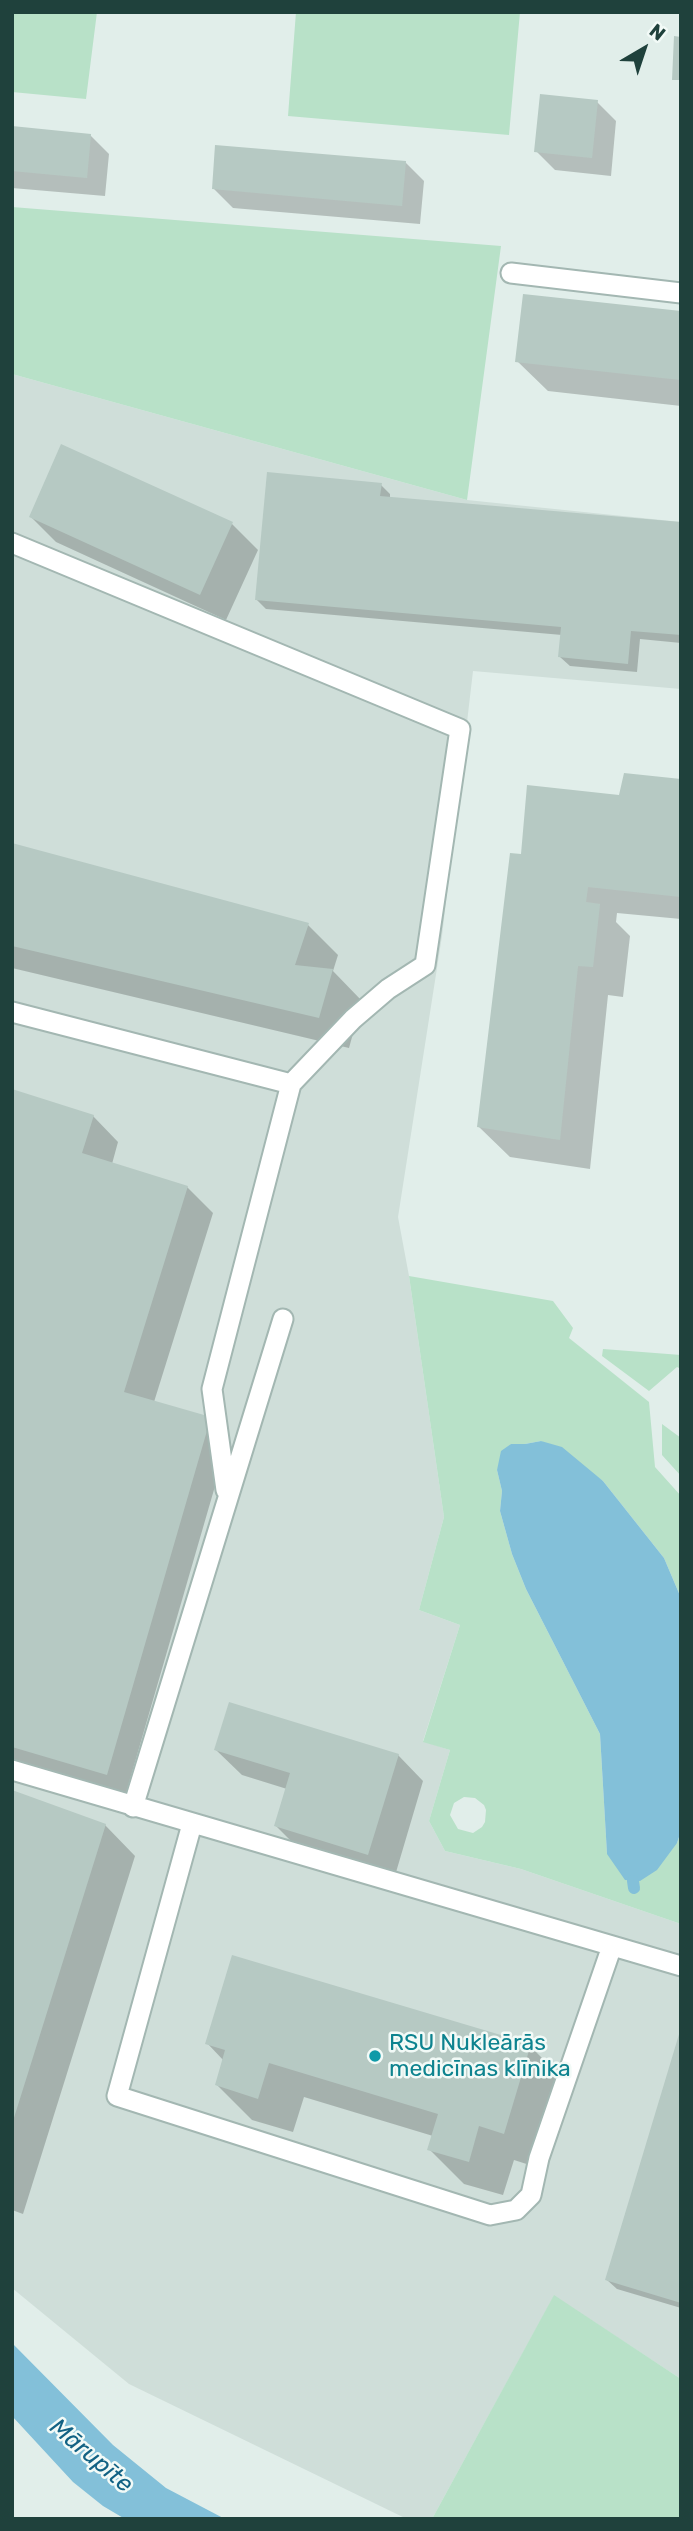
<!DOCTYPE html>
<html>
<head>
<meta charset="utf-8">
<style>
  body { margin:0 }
  #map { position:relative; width:693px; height:2531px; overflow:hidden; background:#e1eeea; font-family:Rubik,sans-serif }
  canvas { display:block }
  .frame { position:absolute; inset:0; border:14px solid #1f413c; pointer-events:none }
  .north { position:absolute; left:609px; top:14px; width:70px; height:70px; -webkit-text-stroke:5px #f2faf7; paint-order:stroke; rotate:39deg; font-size:19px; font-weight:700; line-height:28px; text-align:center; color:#1f413c }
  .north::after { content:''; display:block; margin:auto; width:24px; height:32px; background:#1f413c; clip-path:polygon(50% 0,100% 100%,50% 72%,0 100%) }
</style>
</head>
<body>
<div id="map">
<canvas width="693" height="2531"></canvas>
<div class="frame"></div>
<div class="north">N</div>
</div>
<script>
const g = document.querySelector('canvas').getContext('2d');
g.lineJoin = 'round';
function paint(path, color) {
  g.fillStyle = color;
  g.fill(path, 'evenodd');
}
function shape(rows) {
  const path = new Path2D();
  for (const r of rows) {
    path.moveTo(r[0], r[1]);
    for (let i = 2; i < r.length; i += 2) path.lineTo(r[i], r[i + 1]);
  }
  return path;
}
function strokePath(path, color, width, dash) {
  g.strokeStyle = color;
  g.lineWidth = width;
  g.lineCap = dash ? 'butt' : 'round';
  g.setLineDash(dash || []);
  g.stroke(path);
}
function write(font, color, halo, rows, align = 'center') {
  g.font = font + ' Rubik,sans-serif';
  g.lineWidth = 5;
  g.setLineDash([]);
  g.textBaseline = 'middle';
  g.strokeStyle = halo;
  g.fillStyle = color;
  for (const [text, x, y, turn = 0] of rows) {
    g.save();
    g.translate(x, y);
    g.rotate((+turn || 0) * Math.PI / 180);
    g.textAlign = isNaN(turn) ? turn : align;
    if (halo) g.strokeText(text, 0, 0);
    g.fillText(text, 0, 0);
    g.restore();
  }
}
paint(shape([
  [12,374,467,500,681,522,681,689,473,671,442,936,398,1217,409,1276,444,1517,419,1610,460,1625,423,1741,450,1750,429,1821,445,1851,521,1869,681,1924,681,2379,554,2296,432,2519,407,2519,129,2384,12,2288]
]), '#cfded9');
paint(shape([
  [12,12,97,12,86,99,12,92],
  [296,12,520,12,509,135,288,116],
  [12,207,501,246,467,500,12,374],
  [409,1276,553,1301,573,1328,569,1338,649,1402,655,1467,681,1496,681,1598,664,1558,603,1481,541,1441,525,1444,511,1444,497,1470,502,1491,500,1511,512,1554,526,1589,600,1734,607,1854,677,1843,681,1831,681,1924,521,1869,445,1851,429,1821,450,1750,423,1742,460,1625,419,1610,444,1517],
  [464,1797,475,1798,484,1805,486,1810,485,1822,482,1827,473,1833,458,1829,450,1815,454,1803],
  [603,1349,681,1355,681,1369,677,1367,649,1391,602,1356],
  [662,1424,681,1438,681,1476,662,1455],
  [554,2295,681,2379,681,2519,432,2519]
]), '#b8e1c8');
paint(shape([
  [541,1441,562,1447,603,1481,664,1558,681,1598,681,1831,677,1843,657,1870,640,1881,625,1880,607,1854,600,1734,526,1589,512,1554,500,1511,502,1491,497,1470,501,1451,511,1444,525,1444],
  [12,2343,113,2445,166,2488,225,2519,125,2519,103,2506,73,2482,12,2416]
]), '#83c0d9');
paint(shape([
  [597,102,616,121,611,176,555,170,536,151],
  [12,128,90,135,109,154,105,196,12,188],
  [405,162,424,181,420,224,233,208,214,189],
  [681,313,681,406,548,391,517,361],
  [62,446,232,524,258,550,226,620,56,542,31,517],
  [381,485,390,494,390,498,681,524,681,643,640,639,637,672,570,666,560,657,562,635,266,609,256,599],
  [681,781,681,919,617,913,616,922,630,936,623,997,608,995,590,1169,510,1157,479,1127,523,856,620,797],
  [12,844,308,925,338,955,333,971,362,1001,349,1048,12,968],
  [12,1091,93,1116,118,1142,112,1164,187,1187,213,1213,154,1402,210,1419,229,1438,126,1793,12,1760],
  [216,1750,398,1755,423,1781,394,1879,301,1851,276,1826,287,1789,242,1775],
  [12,1792,105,1825,135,1856,23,2214,12,2210],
  [681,2035,681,2308,617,2289,607,2280],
  [207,2043,530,2046,565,2081,539,2168,514,2160,503,2195,464,2184,429,2149,433,2136,304,2097,293,2132,252,2120,217,2085,224,2061]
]), '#0003');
strokePath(shape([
  [633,1881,634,1888]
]), '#83c0d9', 12);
paint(shape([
  [674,36,681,37,681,80,672,80],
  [540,94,598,100,592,158,534,152],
  [12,126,91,134,87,178,12,171],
  [215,145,406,161,402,206,212,189],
  [523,294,681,311,681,380,515,362],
  [61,444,233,522,200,595,29,517],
  [267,472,382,483,380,496,681,522,681,635,631,631,628,664,558,657,561,627,255,600],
  [624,773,681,779,681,897,588,887,586,902,600,904,593,967,578,966,560,1140,477,1127,510,853,521,854,527,785,619,795],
  [12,843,309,923,295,965,333,969,319,1018,12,946],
  [12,1089,94,1115,82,1153,188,1186,124,1392,211,1417,107,1775,12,1747],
  [229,1702,399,1754,368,1855,274,1826,290,1773,214,1750],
  [12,1790,106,1824,13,2121,12,2121],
  [232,1955,531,2044,504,2134,479,2126,469,2162,427,2150,438,2114,269,2063,258,2099,215,2085,225,2050,205,2044],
  [680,2031,681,2031,681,2303,605,2280]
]), '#b6c9c3');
const lane = shape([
  [511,273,681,293],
  [12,543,460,729,425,965,388,989,353,1019,291,1084,12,1012],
  [226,1490,212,1389,291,1084],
  [12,1770,681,1966],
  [133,1807,283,1319],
  [192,1824,117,2096,490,2215,516,2210,531,2195,539,2158,612,1946]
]);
strokePath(lane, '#a3b7b2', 23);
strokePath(lane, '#fff', 19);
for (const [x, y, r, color] of [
  [375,2056,7,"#0f9aa8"]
]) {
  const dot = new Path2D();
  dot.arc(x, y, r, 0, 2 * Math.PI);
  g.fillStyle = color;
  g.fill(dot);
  strokePath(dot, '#f2faf7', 2.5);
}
write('23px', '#0d838f', '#f2faf7', [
  ["RSU Nukleārās",389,2043],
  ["medicīnas klīnika",389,2069]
], 'left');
write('italic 24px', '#126284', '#f2faf7', [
  ["Mārupīte",91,2456,40]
]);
</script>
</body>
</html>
